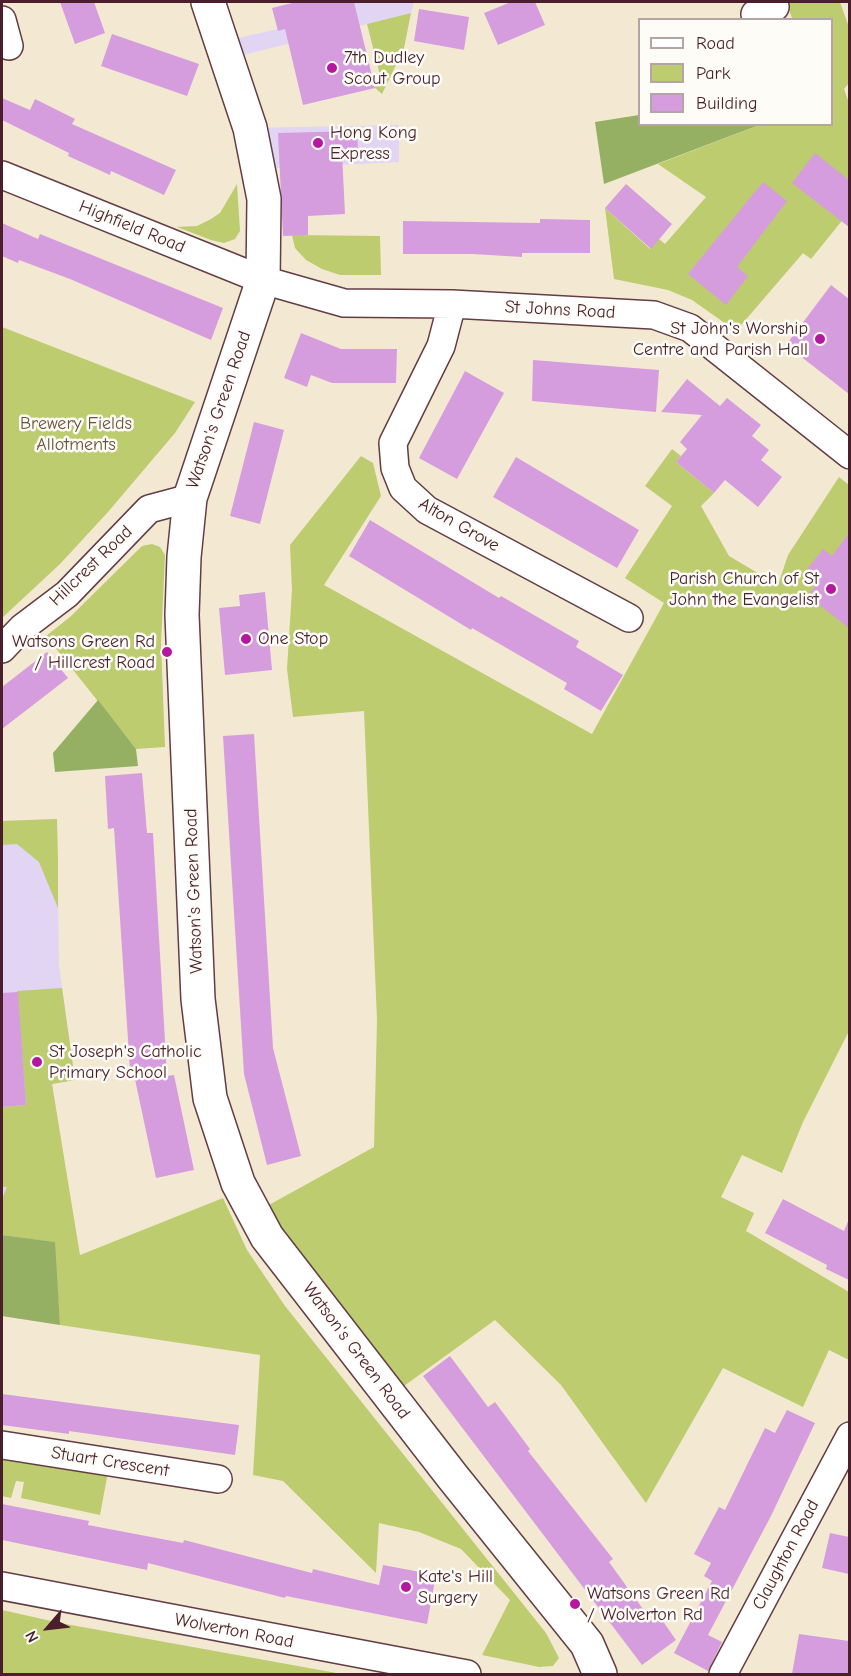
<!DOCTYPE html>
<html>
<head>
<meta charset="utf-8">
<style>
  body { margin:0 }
  #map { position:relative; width:851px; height:1676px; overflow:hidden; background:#f3e9d2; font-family:"Comic Neue",sans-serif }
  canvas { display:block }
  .frame { position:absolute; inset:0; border:3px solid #4a1f2b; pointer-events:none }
  .legend { position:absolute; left:638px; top:18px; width:195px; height:108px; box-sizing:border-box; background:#fdfcf7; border:2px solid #b5a4a5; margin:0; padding:8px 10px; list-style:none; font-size:18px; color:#4a1f2b }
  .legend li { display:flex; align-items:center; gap:12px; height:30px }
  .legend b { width:30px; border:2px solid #b5a4a5 }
  .north { position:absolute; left:18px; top:1598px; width:60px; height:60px; -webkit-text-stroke:4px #fdfcf7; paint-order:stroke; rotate:242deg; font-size:16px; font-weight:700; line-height:24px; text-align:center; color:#4a1f2b }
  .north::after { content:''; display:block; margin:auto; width:21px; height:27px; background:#4a1f2b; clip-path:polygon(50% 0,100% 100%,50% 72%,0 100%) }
</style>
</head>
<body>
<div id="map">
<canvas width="851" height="1676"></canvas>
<div class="frame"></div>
<ul class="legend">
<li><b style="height:8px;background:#fff"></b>Road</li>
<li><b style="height:16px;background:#bccc6f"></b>Park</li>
<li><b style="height:16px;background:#d69dde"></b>Building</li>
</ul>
<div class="north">N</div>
</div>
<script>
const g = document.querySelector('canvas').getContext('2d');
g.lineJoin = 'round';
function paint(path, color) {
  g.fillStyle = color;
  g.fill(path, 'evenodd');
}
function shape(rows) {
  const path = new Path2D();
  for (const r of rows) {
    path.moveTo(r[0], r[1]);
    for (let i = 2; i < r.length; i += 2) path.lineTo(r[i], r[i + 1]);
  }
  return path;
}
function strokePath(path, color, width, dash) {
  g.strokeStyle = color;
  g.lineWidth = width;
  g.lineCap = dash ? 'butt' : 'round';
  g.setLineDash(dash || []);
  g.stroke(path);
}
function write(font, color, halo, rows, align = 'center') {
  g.font = font + ' "Comic Neue",sans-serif';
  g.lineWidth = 5;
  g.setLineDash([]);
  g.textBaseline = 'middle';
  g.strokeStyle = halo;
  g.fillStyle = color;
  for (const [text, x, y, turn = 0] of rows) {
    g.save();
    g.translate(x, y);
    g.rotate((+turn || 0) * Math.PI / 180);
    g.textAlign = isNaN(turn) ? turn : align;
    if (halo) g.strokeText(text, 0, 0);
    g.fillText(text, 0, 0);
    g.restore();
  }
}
paint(shape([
  [326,2,414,2,411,13,227,59,221,42,330,17],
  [399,125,399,162,258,169,250,128],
  [57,819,59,965,75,1080,52,1084,77,1244,55,1242,60,1325,2,1316,2,821]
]), '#e2d4f3');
paint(shape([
  [786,2,840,2,850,30,849,83,844,89,850,106,849,212,811,259,803,253,736,331,692,300,668,290,614,279,605,208,650,249,659,239,665,244,706,197,658,164,759,125,832,124,832,20,790,19,792,18],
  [411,13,404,48,382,94,375,88,373,78,380,75,367,24],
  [237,184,240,231,235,239,224,243,211,240,177,227,197,226,211,219,220,213],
  [292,235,380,236,381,275,340,275,322,269,306,260,295,248],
  [2,327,195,402,175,433,108,512,60,564,2,618],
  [672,449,681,456,676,462,714,493,701,506,729,556,778,585,788,555,839,477,849,485,849,1031,803,1122,782,1173,742,1155,721,1197,754,1213,746,1231,849,1292,849,1360,829,1350,803,1407,723,1368,646,1503,561,1385,495,1320,404,1386,300,1255,267,1206,374,1147,377,1020,364,711,293,717,287,669,292,590,290,545,361,456,373,463,381,496,324,585,592,734,664,603,625,578,672,506,645,486],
  [152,544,160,547,165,555,161,643,165,747,136,749,46,636,70,617,142,546],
  [57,819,58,860,58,908,39,862,17,844,2,845,2,821],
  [62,988,75,1080,52,1084,80,1255,223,1198,247,1250,285,1306,546,1633,559,1658,553,1666,539,1667,482,1655,510,1600,461,1549,419,1532,379,1523,376,1573,283,1481,253,1475,260,1355,60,1325,54,1242,2,1235,2,1199,7,1187,2,1187,2,1107,26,1105,17,991],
  [2,1460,108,1472,100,1515,21,1498,24,1482,16,1481,11,1498,2,1496],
  [2,1610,60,1623,342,1674,2,1674]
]), '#bccc6f');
paint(shape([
  [639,115,640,124,759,125,604,184,595,122],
  [98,700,136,749,138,766,55,772,53,753],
  [2,1235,55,1242,60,1325,2,1316]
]), '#95b062');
paint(shape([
  [60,2,94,2,105,33,75,44],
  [296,2,354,2,375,88,303,105,285,29,278,31,272,8],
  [511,2,535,2,545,25,498,45,484,13],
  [419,9,469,17,464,50,414,41],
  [112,34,199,64,187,96,101,66],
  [2,98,30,110,35,99,75,119,72,124,176,170,164,195,111,171,110,175,68,156,69,153,2,120],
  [357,131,358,152,342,153,345,214,308,216,308,235,283,236,278,133],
  [815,153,849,180,849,227,792,183],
  [763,182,787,201,737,267,748,276,726,305,688,274],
  [626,184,672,224,651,249,605,208],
  [540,219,590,220,590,253,522,253,522,257,472,254,403,254,403,221,540,223],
  [2,223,38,239,40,234,223,308,211,340,70,279,19,260,18,263,2,256],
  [831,285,849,299,849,394,786,345],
  [301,333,341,349,397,349,396,383,332,383,311,375,307,387,284,378],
  [533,360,659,370,656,412,532,401],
  [465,371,504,393,457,479,419,458],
  [687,379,720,406,727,398,761,425,752,436,769,450,761,460,782,477,758,507,725,480,714,493,676,462,687,449,680,442,702,415,661,412],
  [254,422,284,430,260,524,230,516],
  [516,457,639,530,617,568,493,497],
  [370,520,499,598,501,596,579,641,576,647,623,675,601,711,564,689,567,683,472,628,471,630,349,556],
  [849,533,849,628,808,596,818,582,805,572,823,549,832,556],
  [265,592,272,670,225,675,219,608,240,606,239,595],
  [47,652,68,678,2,729,2,687],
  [254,734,273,1048,301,1156,267,1165,244,1074,223,736],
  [142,773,147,833,153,833,167,1076,174,1075,194,1170,156,1178,133,1070,130,1070,114,828,108,829,105,776],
  [18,992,26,1105,2,1107,2,993],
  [783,1199,844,1231,849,1219,849,1280,826,1269,827,1265,765,1233],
  [450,1356,488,1407,495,1402,530,1449,528,1451,613,1559,609,1562,653,1623,660,1617,676,1640,642,1665,423,1376],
  [2,1394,239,1425,235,1455,69,1431,69,1434,2,1425],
  [787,1410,815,1423,771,1516,708,1635,722,1642,708,1671,674,1653,712,1581,704,1576,711,1563,694,1554,719,1507,725,1510,765,1428,775,1433],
  [2,1504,89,1521,88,1525,183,1543,184,1540,312,1573,313,1569,379,1585,383,1565,436,1575,427,1624,286,1596,285,1598,148,1563,147,1570,2,1540],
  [830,1533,849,1537,849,1574,822,1568],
  [799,1634,849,1641,849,1674,792,1674]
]), '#d69dde');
const minor = shape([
  [755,14,775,7],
  [2,20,9,46],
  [2,175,263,280,344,303,452,304,654,315,690,328,850,455],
  [452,304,441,346,393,443,395,468,403,488,427,510,629,618],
  [2,649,22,628,67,594,149,509,190,498],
  [2,1445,218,1479],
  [2,1586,467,1674],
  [723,1674,850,1436]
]);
const tertiary = shape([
  [208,2,250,128,264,199,263,280,190,498,184,557,182,615,198,999,210,1098,238,1183,267,1237,452,1476,587,1644,600,1674]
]);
strokePath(minor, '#633d44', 30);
strokePath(tertiary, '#633d44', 36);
strokePath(minor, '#fff', 27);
strokePath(tertiary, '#fff', 33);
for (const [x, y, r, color] of [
  [332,68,6,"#b5179e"],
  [318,143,6,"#b5179e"],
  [820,339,6,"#b5179e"],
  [831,589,6,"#b5179e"],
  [246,639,6,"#b5179e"],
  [167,652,6,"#b5179e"],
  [37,1062,6,"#b5179e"],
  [406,1587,6,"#b5179e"],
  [575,1604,6,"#b5179e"]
]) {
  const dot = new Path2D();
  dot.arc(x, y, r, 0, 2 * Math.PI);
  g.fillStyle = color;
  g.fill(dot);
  strokePath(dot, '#fdfcf7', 2);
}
write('18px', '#4a1f2b', '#fdfcf7', [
  ["7th Dudley",344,58],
  ["Scout Group",344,79],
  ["Hong Kong",330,133],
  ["Express",330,154],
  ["St John's Worship",808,329,"right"],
  ["Centre and Parish Hall",808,350,"right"],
  ["Parish Church of St",819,579,"right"],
  ["John the Evangelist",819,600,"right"],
  ["One Stop",258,639],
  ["Watsons Green Rd",155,642,"right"],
  ["/ Hillcrest Road",155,663,"right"],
  ["St Joseph's Catholic",49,1052],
  ["Primary School",49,1073],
  ["Kate's Hill",418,1577],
  ["Surgery",418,1598],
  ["Watsons Green Rd",587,1594],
  ["/ Wolverton Rd",587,1615]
], 'left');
write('18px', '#4a1f2b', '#fdfcf7', [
  ["Highfield Road",132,227,22],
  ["St Johns Road",560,310,3],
  ["Watson's Green Road",219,410,-71],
  ["Alton Grove",459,525,30],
  ["Hillcrest Road",91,566,-44],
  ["Watson's Green Road",194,891,-92],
  ["Watson's Green Road",356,1351,53],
  ["Stuart Crescent",110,1462,9],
  ["Claughton Road",786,1555,-62],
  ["Wolverton Road",234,1631,11]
]);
write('18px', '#6c533f', '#fdfcf7', [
  ["Brewery Fields",76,424],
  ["Allotments",76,445]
]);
</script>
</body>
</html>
